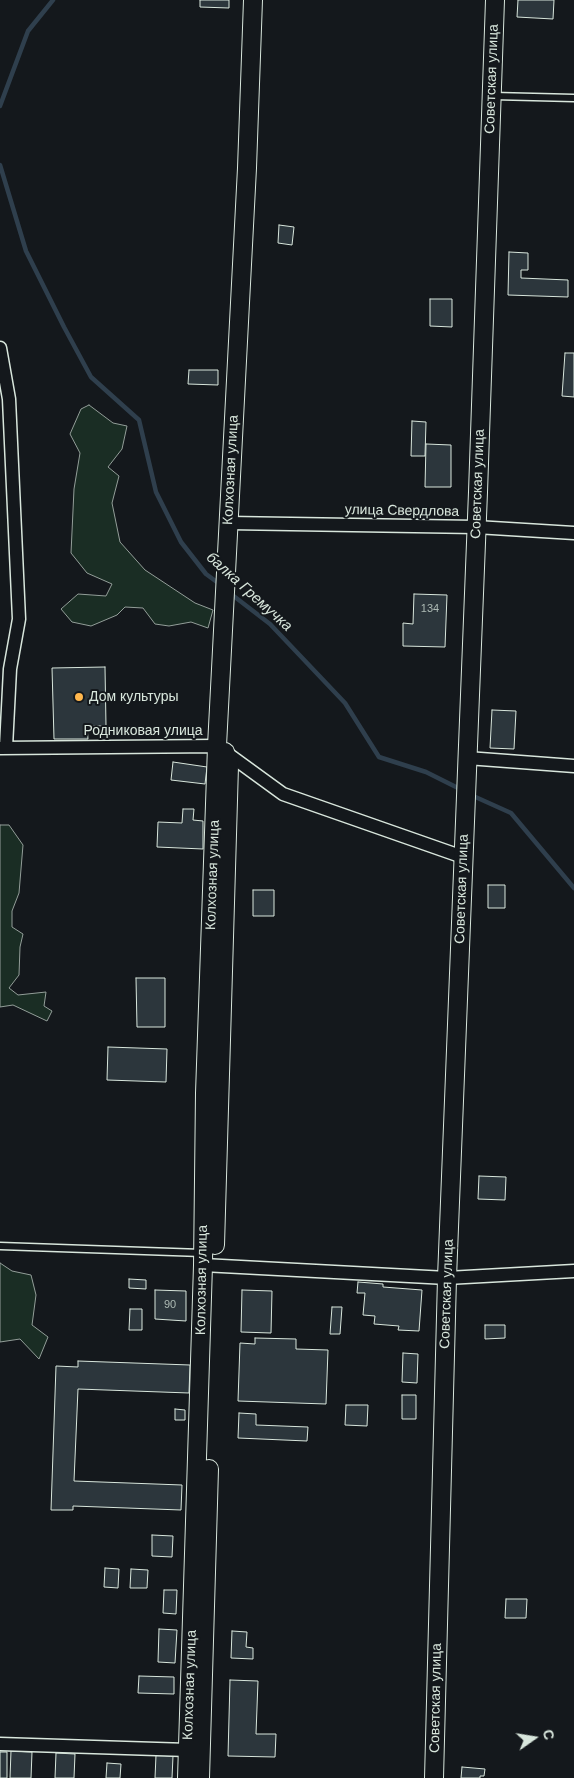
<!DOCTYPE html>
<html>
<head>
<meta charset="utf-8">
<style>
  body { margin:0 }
  #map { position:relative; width:574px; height:1778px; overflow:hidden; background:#14181c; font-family:Helvetica,sans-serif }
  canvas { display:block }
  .north { position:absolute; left:509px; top:1713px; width:50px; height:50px; -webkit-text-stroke:4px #14181c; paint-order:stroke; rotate:77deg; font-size:14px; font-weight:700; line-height:20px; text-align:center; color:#d8e6dc }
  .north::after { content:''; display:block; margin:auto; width:18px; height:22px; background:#d8e6dc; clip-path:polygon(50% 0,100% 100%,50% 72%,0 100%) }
</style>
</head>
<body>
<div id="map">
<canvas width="574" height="1778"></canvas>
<div class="north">С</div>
</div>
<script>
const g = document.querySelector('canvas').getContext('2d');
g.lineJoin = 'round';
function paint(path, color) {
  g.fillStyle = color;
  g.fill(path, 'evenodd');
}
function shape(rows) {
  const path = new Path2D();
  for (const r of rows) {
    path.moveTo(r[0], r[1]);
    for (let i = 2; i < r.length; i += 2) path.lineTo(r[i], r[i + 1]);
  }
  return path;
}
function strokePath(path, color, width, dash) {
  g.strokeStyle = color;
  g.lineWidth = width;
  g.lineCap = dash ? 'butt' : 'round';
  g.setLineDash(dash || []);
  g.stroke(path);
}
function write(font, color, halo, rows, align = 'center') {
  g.font = font + ' Helvetica,sans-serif';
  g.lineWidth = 4;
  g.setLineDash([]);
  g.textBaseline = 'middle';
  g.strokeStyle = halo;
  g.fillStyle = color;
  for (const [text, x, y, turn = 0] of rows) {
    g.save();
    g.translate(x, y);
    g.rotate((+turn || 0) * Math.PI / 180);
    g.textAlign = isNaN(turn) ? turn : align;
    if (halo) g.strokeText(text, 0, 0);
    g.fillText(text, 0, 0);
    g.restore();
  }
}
const green = shape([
  [89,405,113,423,127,426,122,449,108,467,119,476,112,503,120,542,145,570,195,603,213,610,208,628,191,622,169,626,155,624,143,608,125,607,117,615,91,626,72,622,61,609,78,594,106,596,112,584,87,573,71,553,74,489,80,453,70,434,81,409,89,405],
  [0,825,9,825,23,845,19,893,12,911,12,927,23,934,20,947,19,975,9,988,18,995,46,992,44,1006,52,1011,47,1021,13,1005,0,1007,0,825],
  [0,1263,12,1271,31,1275,36,1295,32,1325,48,1337,39,1359,20,1339,0,1342,0,1263]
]);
paint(green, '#1a2d24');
strokePath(green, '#939e99', 1);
strokePath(shape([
  [0,106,28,31,53,0],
  [0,165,26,251,64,327,91,377,139,420,156,492,181,542,206,574,221,585],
  [231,594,270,624,345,703,379,757,426,772,462,790],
  [471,795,511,813,574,888]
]), '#2f3f4d', 4.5);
const building = shape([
  [200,0,229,0,229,8,200,7,200,0],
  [518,0,554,0,553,19,517,17,518,0],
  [279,225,294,227,292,245,278,243,279,225],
  [509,252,528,253,528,270,521,270,521,278,568,280,568,297,508,295,509,252],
  [430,299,452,299,452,327,430,326,430,299],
  [565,353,574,353,574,397,562,396,565,353],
  [189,370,218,370,218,385,188,384,189,370],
  [412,421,426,422,425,456,411,456,412,421],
  [426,444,451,445,451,487,425,487,426,444],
  [414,594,447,595,445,647,403,646,403,623,413,624,414,594],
  [105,667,106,726,87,726,88,739,54,739,52,668,105,667],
  [492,710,516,711,514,749,490,748,492,710],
  [173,762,207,767,205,784,171,780,173,762],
  [183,809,194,809,193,820,203,821,203,849,157,847,158,822,182,823,183,809],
  [488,885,505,885,505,908,488,908,488,885],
  [253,890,274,890,274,916,253,916,253,890],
  [136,978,165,978,165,1027,137,1027,136,978],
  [108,1047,167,1049,166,1082,107,1080,108,1047],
  [479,1176,506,1177,505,1200,478,1199,479,1176],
  [129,1279,146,1280,146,1289,129,1288,129,1279],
  [358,1282,383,1284,383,1287,422,1290,419,1331,398,1330,399,1326,374,1324,375,1316,363,1315,365,1293,357,1293,358,1282],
  [155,1290,186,1291,186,1321,155,1319,155,1290],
  [242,1290,272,1291,271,1333,241,1332,242,1290],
  [332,1307,342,1307,340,1334,330,1334,332,1307],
  [130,1309,142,1309,142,1330,129,1330,130,1309],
  [485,1325,505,1325,505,1338,485,1339,485,1325],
  [255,1338,296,1339,296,1349,328,1350,326,1404,238,1401,240,1343,255,1344,255,1338],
  [403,1353,418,1354,417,1383,402,1382,403,1353],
  [78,1361,190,1365,189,1393,78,1389,74,1481,182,1485,181,1510,73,1506,73,1510,51,1510,56,1366,78,1367,78,1361],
  [402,1395,416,1395,416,1419,402,1419,402,1395],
  [346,1405,368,1405,367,1426,345,1425,346,1405],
  [175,1409,185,1410,185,1420,175,1420,175,1409],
  [239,1413,256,1414,256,1425,308,1427,307,1441,238,1438,239,1413],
  [152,1535,173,1536,172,1557,152,1556,152,1535],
  [105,1568,119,1569,118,1588,104,1587,105,1568],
  [131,1569,148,1570,147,1588,130,1588,131,1569],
  [164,1590,177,1590,176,1614,163,1613,164,1590],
  [506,1599,527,1599,526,1618,505,1618,506,1599],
  [159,1629,177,1630,175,1663,158,1662,159,1629],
  [232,1631,247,1632,246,1647,253,1648,253,1659,231,1658,232,1631],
  [139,1676,174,1677,174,1694,138,1693,139,1676],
  [230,1680,258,1681,256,1734,276,1734,275,1757,228,1756,230,1680],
  [11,1751,32,1752,31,1778,10,1778,11,1751],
  [0,1752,7,1752,7,1778,0,1778,0,1752],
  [56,1753,75,1754,74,1778,55,1778,56,1753],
  [156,1755,173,1756,172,1778,155,1778,156,1755],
  [107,1763,121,1764,120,1778,106,1778,107,1763],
  [462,1767,485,1769,484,1776,480,1776,480,1778,461,1778,462,1767]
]);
paint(building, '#2c363c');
strokePath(building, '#d8e6dc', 1);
const lane = shape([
  [493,96,574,98],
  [0,1246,202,1253]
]);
const street = shape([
  [0,348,9,399,19,619,10,669,6,747],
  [229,523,476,527,574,533],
  [0,748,217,746,283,794,463,857],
  [467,758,574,766],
  [203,1265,447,1278,574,1271],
  [0,1744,188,1750]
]);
const secondary = shape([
  [215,1245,229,766,225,752],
  [187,1778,203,1265,205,1093,217,746,247,168,253,0],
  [200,1778,209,1469],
  [434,1778,447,1278,478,492,495,0]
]);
strokePath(lane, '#d8e6dc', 9);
strokePath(street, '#d8e6dc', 15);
strokePath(secondary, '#d8e6dc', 20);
strokePath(lane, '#14181c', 6);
strokePath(street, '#14181c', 12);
strokePath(secondary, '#14181c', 18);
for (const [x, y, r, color] of [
  [79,697,5,"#ffb74d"]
]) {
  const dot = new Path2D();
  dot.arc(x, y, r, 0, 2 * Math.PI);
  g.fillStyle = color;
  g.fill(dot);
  strokePath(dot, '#14181c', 2);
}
write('11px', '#adbab4', null, [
  ["134",430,609],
  ["90",170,1305]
]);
write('14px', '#d8e6dc', '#14181c', [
  ["Советская улица",492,79,-88],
  ["Колхозная улица",231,470,-87],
  ["Советская улица",478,484,-88],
  ["улица Свердлова",402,511,1],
  ["Родниковая улица",143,731],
  ["Колхозная улица",213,875,-88],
  ["Советская улица",462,889,-88],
  ["Колхозная улица",202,1280,-89],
  ["Советская улица",447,1294,-88],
  ["Колхозная улица",190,1685,-88],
  ["Советская улица",436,1698,-89]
]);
write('14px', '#d8e6dc', '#14181c', [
  ["Дом культуры",89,697]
], 'left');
write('italic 15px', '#d8e6dc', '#14181c', [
  ["балка Гремучка",249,592,42]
]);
</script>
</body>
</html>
